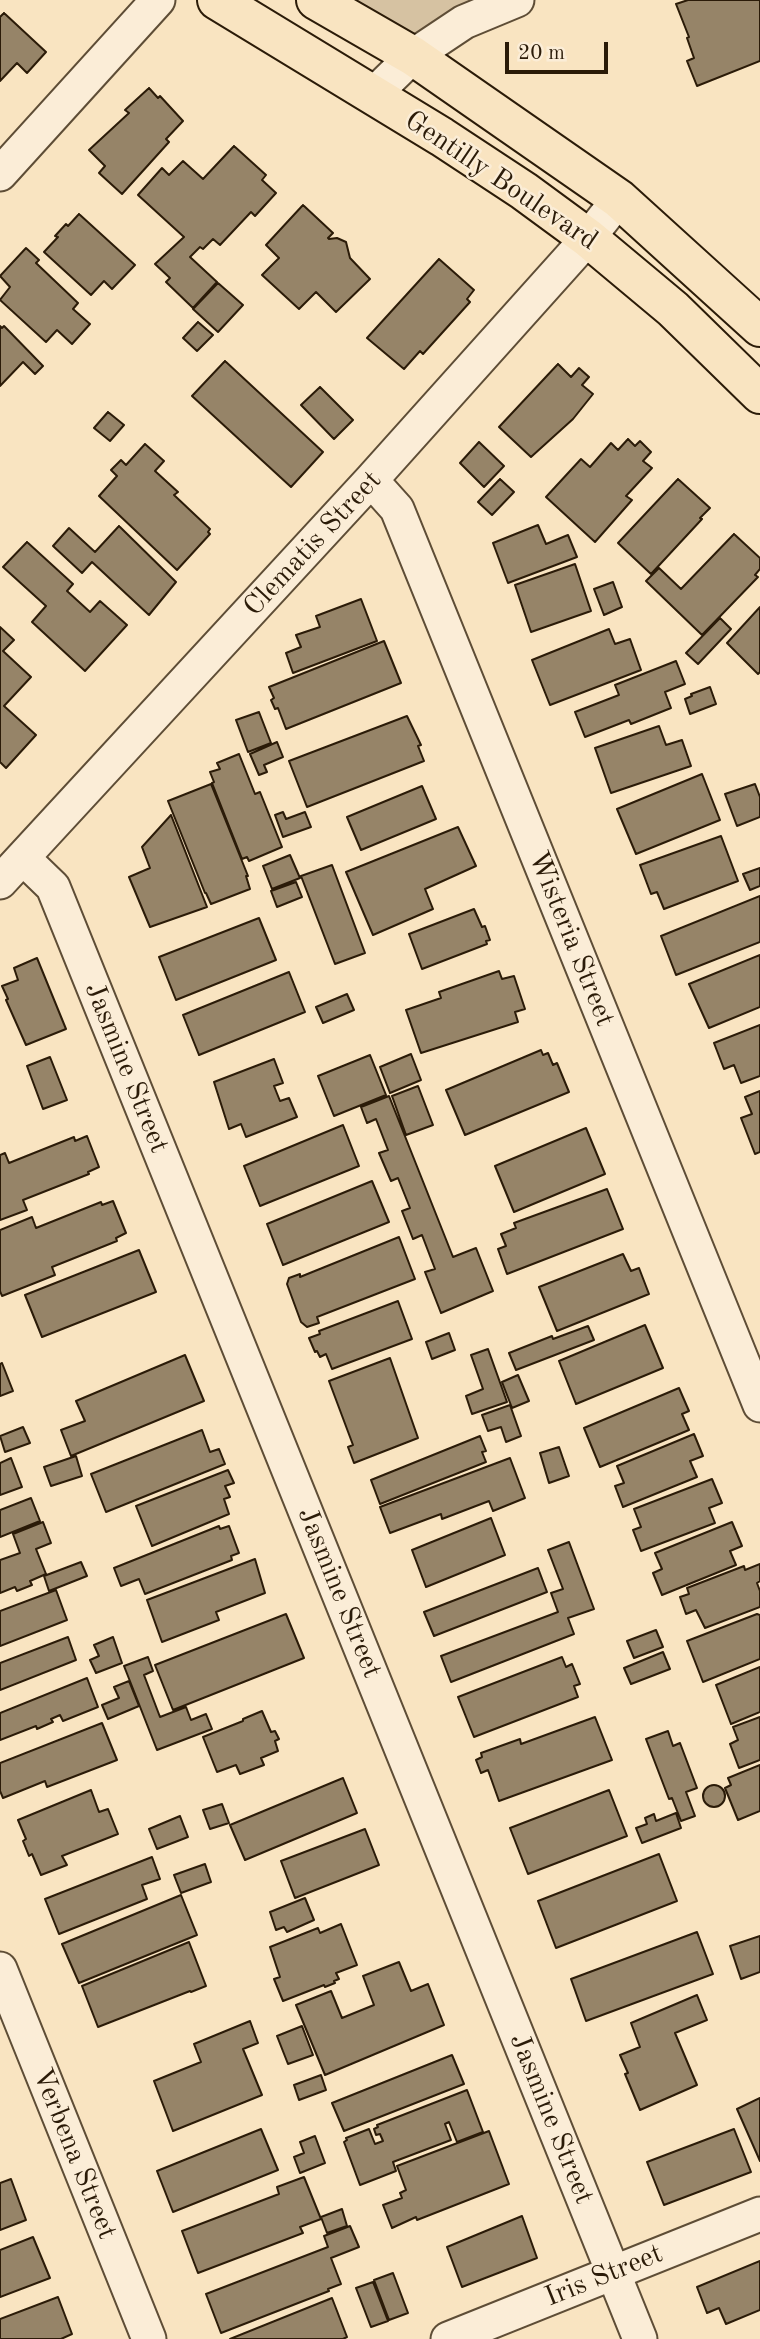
<!DOCTYPE html>
<html>
<head>
<meta charset="utf-8">
<style>
  body { margin:0 }
  #map { position:relative; width:760px; height:2339px; overflow:hidden; background:#f9e4c1; font-family:"Old Standard TT",serif }
  canvas { display:block }
  .scale { position:absolute; left:505px; top:42px; width:103px; height:32px; box-sizing:border-box; border:4px solid #2b1b08; border-top:0; padding-left:9px; font-size:21px; line-height:24px; white-space:nowrap; color:#2b1b08; -webkit-text-stroke:5px #fbedd7; paint-order:stroke }
</style>
</head>
<body>
<div id="map">
<canvas width="760" height="2339"></canvas>
<div class="scale">20 m</div>
</div>
<script>
const g = document.querySelector('canvas').getContext('2d');
g.lineJoin = 'round';
function paint(path, color) {
  g.fillStyle = color;
  g.fill(path, 'evenodd');
}
function shape(rows) {
  const path = new Path2D();
  for (const r of rows) {
    if (r.length === 3) {
      path.moveTo(r[0] + r[2], r[1]);
      path.arc(r[0], r[1], r[2], 0, 2 * Math.PI);
      continue;
    }
    path.moveTo(r[0], r[1]);
    for (let i = 2; i < r.length; i += 2) path.lineTo(r[i], r[i + 1]);
  }
  return path;
}
function strokePath(path, color, width, dash) {
  g.strokeStyle = color;
  g.lineWidth = width;
  g.lineCap = dash ? 'butt' : 'round';
  g.setLineDash(dash || []);
  g.stroke(path);
}
function write(font, color, halo, rows, align = 'center') {
  g.font = font + ' "Old Standard TT",serif';
  g.lineWidth = 5;
  g.setLineDash([]);
  g.textBaseline = 'middle';
  g.strokeStyle = halo;
  g.fillStyle = color;
  for (const [text, x, y, turn = 0] of rows) {
    g.save();
    g.translate(x, y);
    g.rotate((+turn || 0) * Math.PI / 180);
    g.textAlign = isNaN(turn) ? turn : align;
    if (halo) g.strokeText(text, 0, 0);
    g.fillText(text, 0, 0);
    g.restore();
  }
}
paint(shape([
  [316,0,517,0,413,56]
]), '#d6c2a2');
const building = shape([
  [688,0,760,0,760,61,697,86,687,61,694,58,687,38,689,37,676,4,688,0],
  [4,13,46,52,27,73,17,63,0,81,0,17,4,13],
  [149,88,158,98,160,96,183,121,166,139,169,142,122,194,99,173,105,166,89,150,129,113,125,110,149,88],
  [234,146,266,175,262,180,276,193,255,216,251,212,220,245,213,239,203,249,200,247,190,257,217,282,193,308,166,282,170,278,155,264,184,237,138,195,162,168,169,175,183,161,203,179,234,146],
  [303,205,333,233,328,238,329,239,337,238,346,242,350,258,370,279,336,312,316,292,299,309,262,275,279,258,266,245,303,205],
  [79,214,135,265,112,289,104,281,91,295,44,252,58,237,55,236,66,224,68,226,79,214],
  [26,248,39,260,36,263,78,303,73,309,90,324,72,344,57,330,46,342,0,300,10,287,0,276,26,248],
  [439,259,474,290,467,299,470,302,423,354,420,351,404,369,367,338,439,259],
  [218,283,243,305,218,332,193,309,218,283],
  [198,322,213,335,197,351,183,338,198,322],
  [0,326,2,328,4,326,43,366,35,374,23,362,0,386,0,326],
  [225,361,323,452,291,487,192,396,225,361],
  [558,364,571,377,579,368,589,377,582,385,593,394,573,419,531,457,499,427,558,364],
  [320,387,353,420,334,439,301,405,320,387],
  [108,412,124,425,110,441,94,428,108,412],
  [628,439,635,446,640,441,651,452,643,461,652,468,626,496,632,500,595,542,546,497,581,459,590,467,611,443,618,450,628,439],
  [479,442,504,466,484,487,460,463,479,442],
  [145,444,164,461,155,471,178,492,174,495,210,529,208,532,210,534,177,570,99,496,117,476,111,470,121,460,126,465,145,444],
  [500,479,514,492,492,515,478,502,500,479],
  [678,479,710,508,700,518,702,519,651,574,618,543,678,479],
  [538,525,546,544,568,535,577,557,508,583,493,543,538,525],
  [119,526,176,582,149,615,92,562,82,573,53,546,69,528,95,552,119,526],
  [734,534,760,558,760,569,755,575,758,577,702,635,646,581,659,568,681,589,734,534],
  [27,542,73,584,67,591,90,612,100,601,127,625,85,671,32,622,46,606,3,567,27,542],
  [575,564,591,611,531,632,515,585,575,564],
  [613,582,622,607,604,615,594,589,613,582],
  [361,599,377,641,293,673,286,653,301,647,296,635,320,627,316,616,361,599],
  [760,607,760,672,758,674,727,643,760,607],
  [720,618,731,629,698,664,686,653,720,618],
  [0,627,14,640,3,651,31,677,4,706,36,735,6,768,0,762,0,627],
  [609,629,615,644,630,639,641,670,550,705,532,660,609,629],
  [384,641,401,683,286,729,278,708,275,709,271,700,274,698,269,687,384,641],
  [676,661,685,684,665,692,671,708,631,724,629,720,585,737,575,712,619,695,615,685,676,661],
  [710,687,716,704,690,714,685,699,692,696,691,694,710,687],
  [259,712,271,743,248,752,236,720,259,712],
  [407,716,421,745,418,746,424,761,307,807,289,761,407,716],
  [659,726,666,745,682,740,691,766,611,793,595,748,659,726],
  [277,742,283,757,264,765,267,772,259,775,250,754,277,742],
  [239,754,255,794,260,792,282,847,249,861,247,857,242,859,212,783,214,782,210,772,220,769,217,763,239,754],
  [702,774,720,820,636,854,617,809,702,774],
  [211,784,248,876,246,876,250,889,211,904,206,893,205,893,168,801,211,784],
  [755,784,760,797,760,817,737,826,725,794,755,784],
  [422,786,436,819,361,850,347,817,422,786],
  [283,812,286,819,305,812,311,827,283,837,275,815,283,812],
  [171,815,207,907,150,927,129,877,150,868,142,847,171,815],
  [458,827,476,866,425,889,433,909,373,935,346,872,458,827],
  [721,836,738,881,664,909,657,892,651,894,640,865,721,836],
  [290,855,300,878,272,889,263,866,290,855],
  [332,865,365,953,335,964,301,876,332,865],
  [760,868,760,886,750,890,743,874,760,868],
  [296,882,302,897,277,907,271,891,296,882],
  [760,896,760,942,676,975,661,936,760,896],
  [474,909,482,927,485,926,490,940,486,941,487,944,422,969,409,934,474,909],
  [259,918,276,960,176,1000,159,957,259,918],
  [760,955,760,1007,709,1028,689,984,760,955],
  [37,958,66,1029,26,1045,6,1000,8,999,2,986,18,980,14,968,37,958],
  [499,971,502,979,514,976,525,1009,515,1012,518,1022,421,1053,406,1010,441,998,439,992,499,971],
  [289,972,305,1012,199,1055,183,1015,289,972],
  [347,994,354,1010,323,1023,316,1007,347,994],
  [760,1025,760,1076,741,1083,734,1065,724,1069,714,1043,760,1025],
  [541,1050,543,1055,548,1053,553,1065,557,1063,569,1092,465,1135,446,1090,541,1050],
  [411,1054,421,1080,390,1093,380,1067,411,1054],
  [370,1055,386,1095,334,1116,318,1076,370,1055],
  [50,1057,67,1100,43,1109,27,1066,50,1057],
  [274,1059,283,1083,274,1086,280,1101,289,1098,297,1117,246,1137,241,1124,229,1129,214,1082,274,1059],
  [418,1086,433,1125,406,1135,392,1096,418,1086],
  [760,1091,760,1152,755,1154,741,1118,752,1114,745,1097,760,1091],
  [389,1096,453,1257,476,1248,493,1291,441,1313,425,1272,435,1269,422,1235,413,1239,402,1211,410,1208,398,1178,391,1181,379,1153,388,1150,376,1119,367,1123,361,1107,389,1096],
  [343,1125,359,1166,260,1206,244,1166,343,1125],
  [586,1128,605,1174,514,1212,495,1166,586,1128],
  [87,1136,99,1167,88,1172,89,1174,23,1200,27,1210,0,1220,0,1155,5,1153,9,1163,74,1137,75,1141,87,1136],
  [372,1181,389,1222,283,1265,267,1224,372,1181],
  [607,1189,623,1229,507,1274,498,1249,506,1246,501,1234,516,1228,514,1223,607,1189],
  [113,1201,126,1233,116,1238,117,1241,52,1267,55,1275,2,1296,0,1291,0,1230,32,1217,36,1228,101,1202,102,1205,113,1201],
  [399,1237,415,1279,317,1317,319,1323,307,1327,301,1322,287,1284,289,1278,300,1274,300,1277,399,1237],
  [139,1250,156,1292,42,1337,25,1295,139,1250],
  [623,1254,631,1271,639,1268,649,1294,557,1331,539,1287,623,1254],
  [398,1301,412,1339,332,1369,326,1354,320,1357,317,1351,315,1352,309,1338,320,1334,319,1331,398,1301],
  [645,1325,663,1368,576,1404,559,1361,645,1325],
  [588,1326,594,1340,516,1370,509,1353,552,1336,553,1339,588,1326],
  [449,1333,455,1350,432,1359,426,1342,449,1333],
  [488,1349,507,1402,472,1414,466,1396,483,1389,471,1355,488,1349],
  [185,1355,204,1401,71,1456,61,1430,85,1421,76,1401,185,1355],
  [390,1358,418,1438,354,1463,348,1447,353,1445,329,1381,390,1358],
  [2,1363,13,1391,0,1396,0,1364,2,1363],
  [518,1375,529,1401,512,1408,502,1382,518,1375],
  [679,1388,689,1411,682,1414,689,1430,600,1467,584,1428,679,1388],
  [510,1405,521,1436,506,1442,501,1427,488,1431,482,1415,510,1405],
  [23,1427,30,1443,5,1452,0,1436,23,1427],
  [202,1430,210,1452,219,1449,225,1464,106,1512,91,1474,202,1430],
  [694,1434,703,1456,690,1461,697,1477,623,1507,615,1486,624,1483,617,1466,694,1434],
  [480,1436,486,1451,482,1452,486,1462,380,1504,371,1480,480,1436],
  [559,1447,569,1476,549,1483,540,1453,559,1447],
  [76,1456,82,1476,51,1486,44,1467,76,1456],
  [11,1458,22,1487,0,1495,0,1463,11,1458],
  [510,1458,525,1498,493,1511,489,1501,442,1519,441,1514,390,1533,380,1507,510,1458],
  [228,1470,234,1483,225,1486,230,1497,224,1499,229,1514,152,1546,136,1506,228,1470],
  [712,1479,722,1503,709,1508,715,1523,641,1551,633,1530,641,1527,634,1509,712,1479],
  [31,1498,40,1521,0,1537,0,1510,31,1498],
  [491,1518,505,1555,426,1587,412,1550,491,1518],
  [43,1522,51,1543,36,1549,46,1574,30,1581,32,1585,17,1591,15,1587,0,1593,0,1560,20,1553,13,1534,43,1522],
  [732,1522,742,1546,730,1551,736,1565,662,1595,653,1573,662,1569,655,1553,732,1522],
  [219,1526,220,1529,229,1526,239,1553,231,1556,232,1560,145,1594,139,1579,121,1586,114,1568,219,1526],
  [569,1542,594,1609,568,1618,574,1634,451,1682,441,1656,558,1612,551,1593,563,1589,548,1550,569,1542],
  [255,1559,265,1593,216,1612,219,1620,162,1642,147,1600,255,1559],
  [81,1562,87,1576,49,1591,44,1576,81,1562],
  [760,1564,760,1581,757,1583,760,1591,760,1607,705,1628,696,1610,686,1614,680,1597,689,1594,687,1588,744,1566,745,1570,760,1564],
  [538,1568,547,1592,434,1636,424,1612,538,1568],
  [56,1590,67,1620,0,1646,0,1611,56,1590],
  [286,1614,304,1658,173,1710,155,1665,286,1614],
  [757,1614,760,1615,760,1659,703,1682,687,1641,757,1614],
  [656,1630,663,1647,634,1658,627,1641,656,1630],
  [68,1637,76,1660,0,1690,0,1663,68,1637],
  [113,1637,122,1663,96,1673,90,1660,99,1656,94,1645,113,1637],
  [663,1652,670,1669,631,1684,624,1668,663,1652],
  [148,1657,153,1671,144,1675,160,1717,186,1707,191,1720,206,1714,212,1729,157,1750,124,1666,148,1657],
  [562,1657,566,1667,572,1664,580,1684,574,1686,578,1697,474,1737,458,1697,562,1657],
  [760,1667,760,1712,731,1724,716,1685,760,1667],
  [87,1678,98,1707,63,1721,60,1715,51,1719,53,1722,37,1729,36,1726,0,1740,0,1713,87,1678],
  [129,1681,139,1706,108,1719,102,1705,119,1698,114,1687,129,1681],
  [262,1711,271,1732,275,1731,279,1739,275,1741,278,1751,261,1758,264,1765,240,1774,236,1765,217,1772,203,1737,243,1721,243,1719,262,1711],
  [595,1717,612,1760,499,1801,488,1770,481,1773,476,1760,482,1757,481,1753,520,1739,521,1744,595,1717],
  [760,1717,760,1760,739,1768,730,1744,738,1740,733,1727,760,1717],
  [102,1723,117,1760,47,1787,45,1781,3,1798,0,1791,0,1763,102,1723],
  [668,1731,673,1746,680,1743,697,1788,686,1792,695,1816,681,1821,672,1798,669,1799,646,1739,668,1731],
  [760,1765,760,1811,738,1820,725,1788,731,1785,728,1778,760,1765],
  [343,1778,357,1813,245,1860,230,1825,343,1778],
  [714,1796,11],
  [91,1790,99,1812,108,1809,118,1834,62,1856,67,1865,41,1875,32,1854,29,1856,23,1841,26,1839,18,1820,91,1790],
  [609,1790,627,1836,528,1874,510,1828,609,1790],
  [222,1804,229,1823,210,1829,203,1810,222,1804],
  [676,1813,681,1828,642,1843,636,1828,647,1824,645,1818,654,1814,656,1821,676,1813],
  [180,1816,188,1837,157,1849,149,1829,180,1816],
  [365,1829,379,1865,295,1898,281,1861,365,1829],
  [659,1854,677,1901,556,1948,538,1901,659,1854],
  [152,1857,160,1879,142,1885,147,1899,59,1934,45,1899,152,1857],
  [205,1864,211,1882,181,1893,174,1875,205,1864],
  [181,1895,197,1935,79,1983,62,1944,181,1895],
  [305,1898,314,1920,287,1932,284,1927,276,1930,270,1912,305,1898],
  [341,1924,357,1965,336,1973,339,1979,334,1981,335,1983,325,1987,324,1985,283,2001,274,1979,280,1977,270,1947,318,1928,320,1933,341,1924],
  [697,1932,713,1974,586,2021,571,1979,697,1932],
  [760,1936,760,1972,741,1979,730,1946,760,1936],
  [189,1942,206,1986,191,1992,190,1991,98,2027,82,1986,189,1942],
  [399,1962,411,1991,428,1984,444,2025,325,2075,296,2005,331,1991,342,2018,374,2005,363,1976,399,1962],
  [697,1995,707,2020,675,2033,697,2085,640,2110,625,2074,628,2073,620,2055,640,2047,631,2023,697,1995],
  [250,2021,258,2043,243,2049,262,2095,173,2131,154,2081,201,2062,194,2044,250,2021],
  [302,2026,313,2055,288,2064,277,2036,302,2026],
  [452,2055,464,2084,344,2131,332,2103,452,2055],
  [321,2075,326,2090,299,2100,294,2085,321,2075],
  [467,2090,483,2132,457,2142,449,2122,445,2124,451,2140,393,2162,396,2171,360,2185,344,2142,347,2140,346,2138,369,2129,375,2144,383,2141,380,2134,376,2135,374,2129,378,2127,377,2125,467,2090],
  [760,2098,760,2161,737,2109,760,2098],
  [261,2129,278,2170,173,2212,157,2171,261,2129],
  [734,2129,751,2172,664,2205,647,2162,734,2129],
  [489,2131,509,2184,417,2220,416,2217,392,2228,383,2205,402,2198,400,2193,406,2190,397,2166,489,2131],
  [315,2136,325,2163,300,2173,294,2157,304,2153,300,2142,315,2136],
  [304,2177,321,2219,300,2227,303,2233,198,2273,182,2231,279,2194,277,2187,304,2177],
  [11,2179,26,2220,0,2230,0,2183,11,2179],
  [342,2209,347,2226,327,2233,321,2217,342,2209],
  [522,2216,537,2258,462,2287,447,2247,522,2216],
  [350,2226,359,2247,331,2258,341,2284,328,2289,329,2291,221,2333,206,2294,328,2247,324,2236,350,2226],
  [33,2237,50,2278,0,2297,0,2250,33,2237],
  [760,2261,760,2310,726,2324,719,2308,707,2313,697,2287,760,2261],
  [393,2273,408,2313,389,2320,374,2280,393,2273],
  [373,2282,388,2321,371,2327,356,2288,373,2282],
  [58,2297,72,2334,61,2339,0,2339,0,2319,58,2297],
  [332,2298,347,2337,343,2339,230,2339,332,2298]
]);
paint(building, '#968468');
strokePath(building, '#2b1b08', 2);
const minor = shape([
  [373,95,413,56,464,22,517,0],
  [0,174,158,0],
  [371,480,397,509,760,1405],
  [23,858,53,887,640,2339],
  [0,882,371,480,588,238,619,199],
  [0,1969,149,2339],
  [448,2339,760,2214]
]);
const primary = shape([
  [217,0,442,137,524,191,588,238,673,309,760,394],
  [316,0,413,56,619,199,760,327]
]);
strokePath(minor, '#5e4d36', 37);
strokePath(primary, '#2b1b08', 42);
strokePath(minor, '#fbedd7', 33);
strokePath(primary, '#f9e4c1', 38);
write('28px', '#2b1b08', '#fbedd7', [
  ["Gentilly Boulevard",501,181,34],
  ["Clematis Street",313,544,-47],
  ["Wisteria Street",571,939,68],
  ["Jasmine Street",126,1068,68],
  ["Jasmine Street",339,1593,68],
  ["Jasmine Street",551,2119,68],
  ["Verbena Street",74,2154,68],
  ["Iris Street",604,2276,-22]
]);
</script>
</body>
</html>
